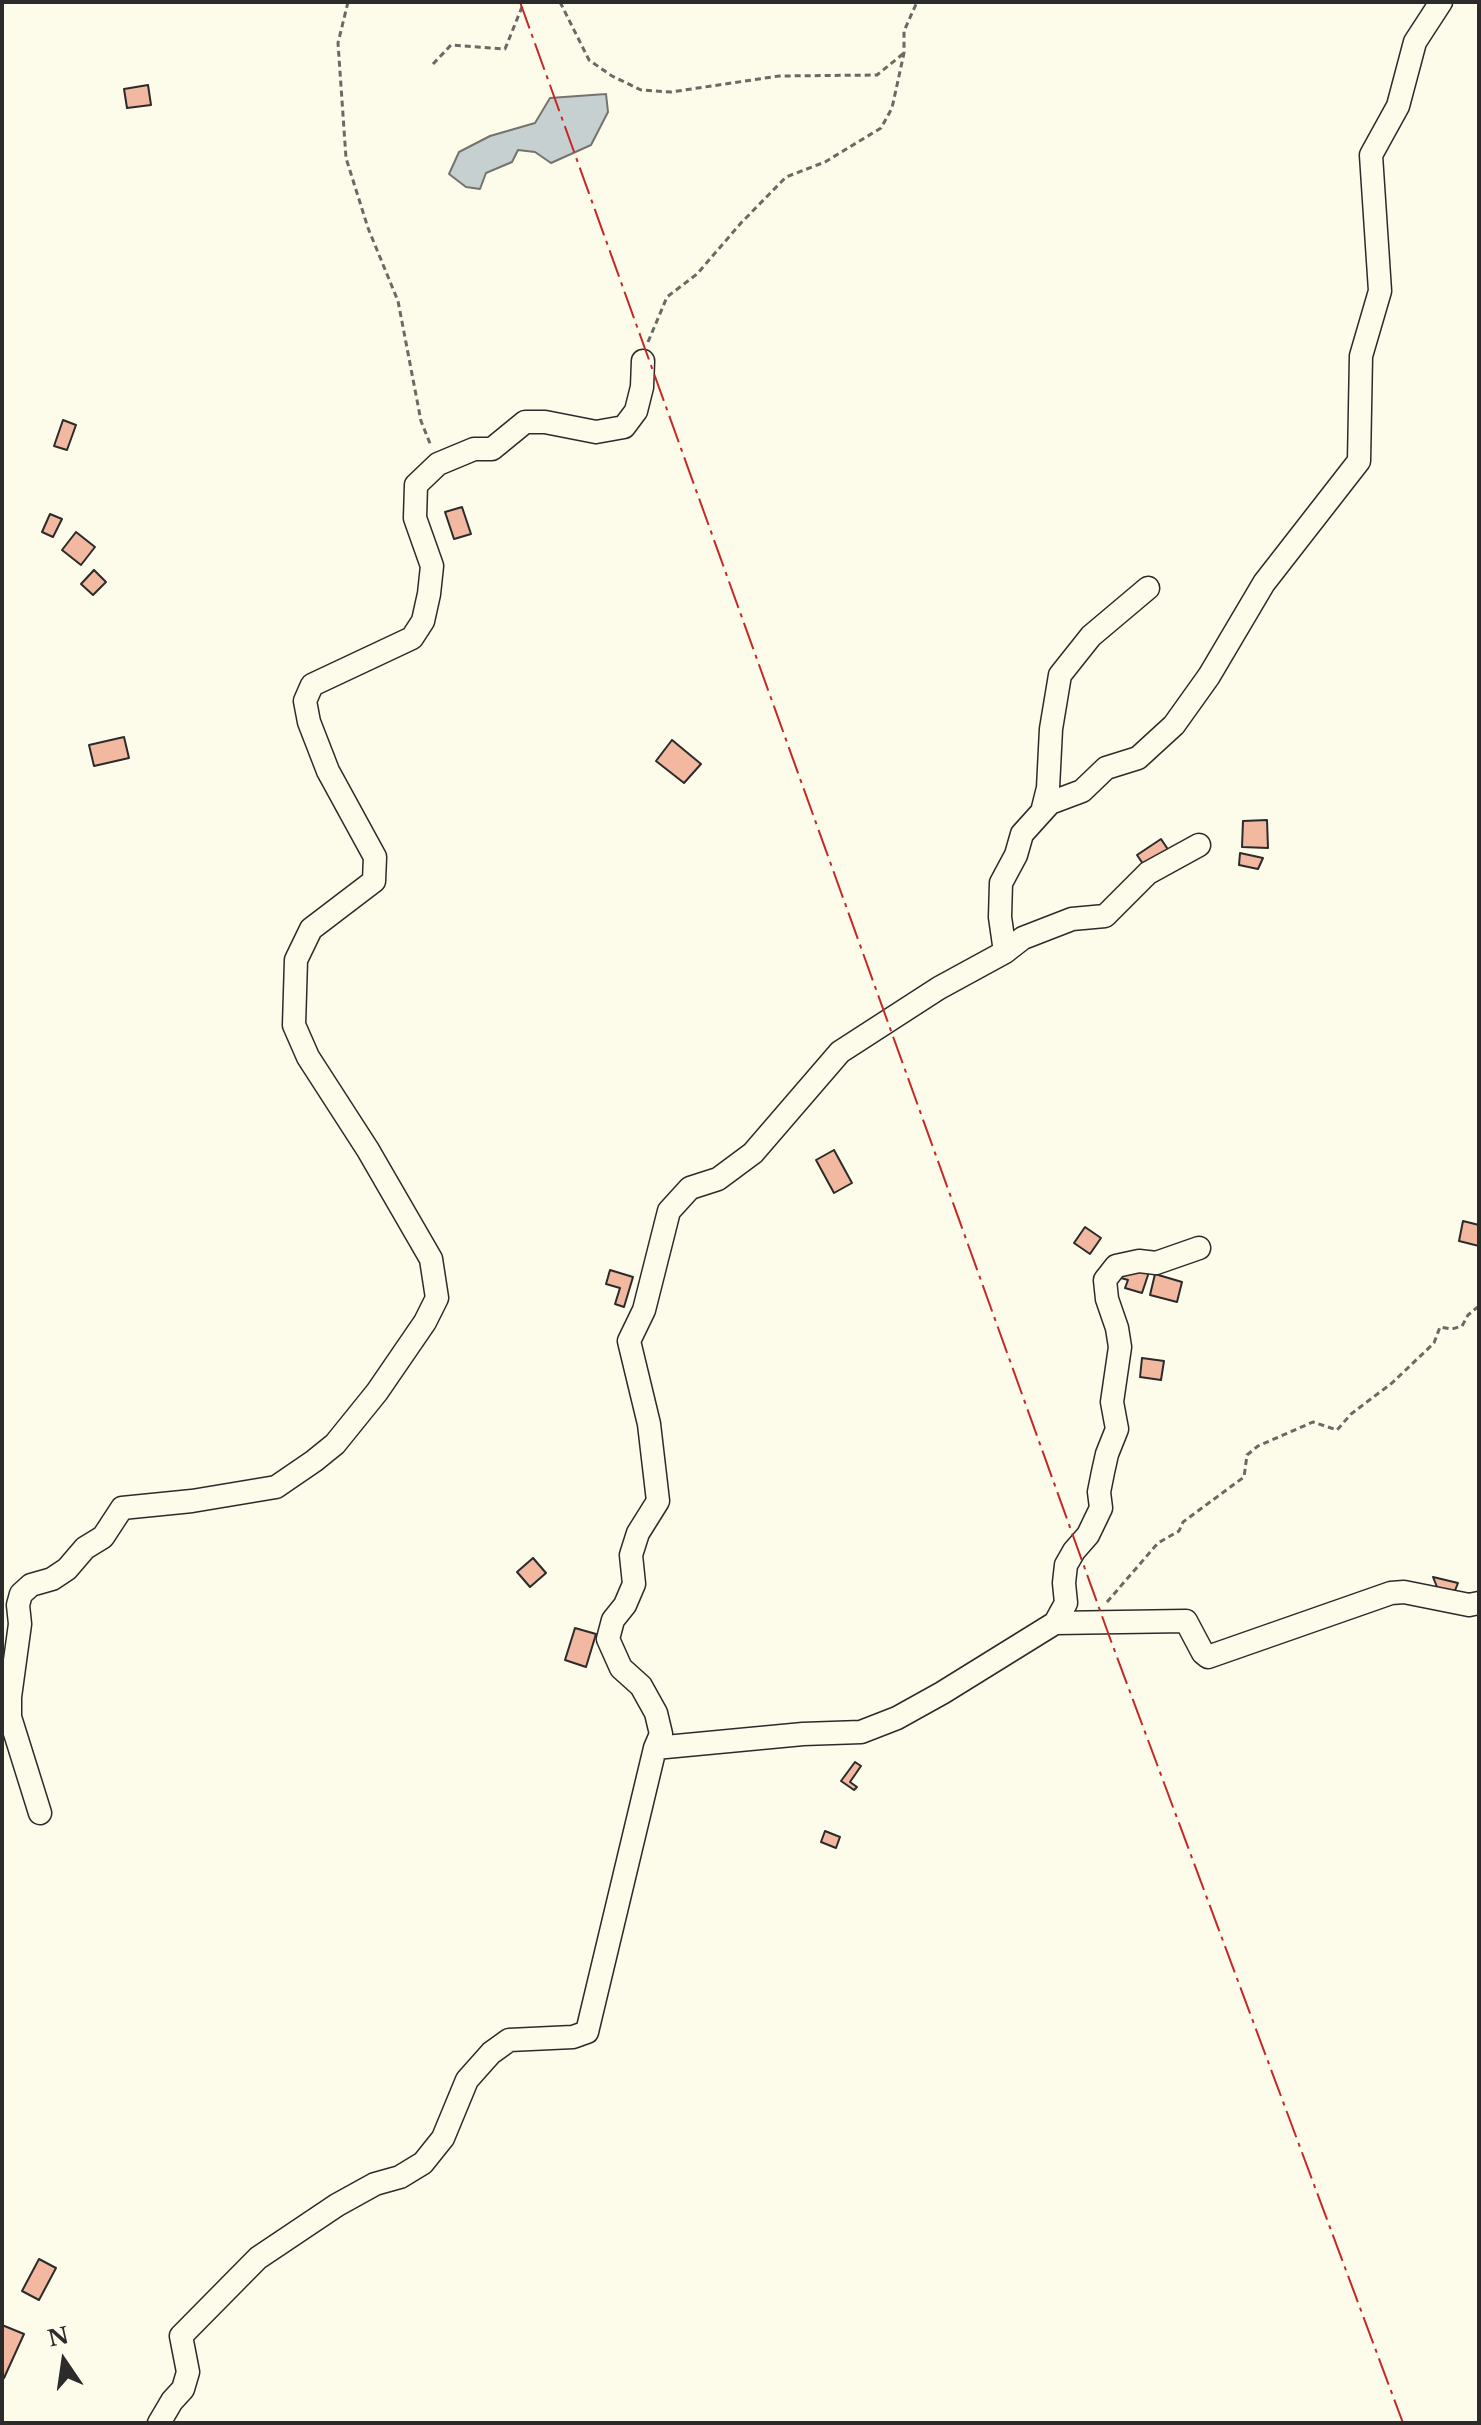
<!DOCTYPE html>
<html>
<head>
<meta charset="utf-8">
<style>
  body { margin:0 }
  #map { position:relative; width:1481px; height:2425px; overflow:hidden; background:#fdfbea; font-family:"Libre Baskerville",serif }
  canvas { display:block }
  .frame { position:absolute; inset:0; border:4px solid #2b2b2b; pointer-events:none }
  .north { position:absolute; left:24px; top:2321px; width:80px; height:80px; -webkit-text-stroke:6px #fdfbea; paint-order:stroke; rotate:347deg; font-size:22px; font-weight:700; line-height:32px; text-align:center; color:#2b2b2b }
  .north::after { content:''; display:block; margin:auto; width:28px; height:36px; background:#2b2b2b; clip-path:polygon(50% 0,100% 100%,50% 72%,0 100%) }
</style>
</head>
<body>
<div id="map">
<canvas width="1481" height="2425"></canvas>
<div class="frame"></div>
<div class="north">N</div>
</div>
<script>
const g = document.querySelector('canvas').getContext('2d');
g.lineJoin = 'round';
function paint(path, color) {
  g.fillStyle = color;
  g.fill(path, 'evenodd');
}
function shape(rows) {
  const path = new Path2D();
  for (const r of rows) {
    path.moveTo(r[0], r[1]);
    for (let i = 2; i < r.length; i += 2) path.lineTo(r[i], r[i + 1]);
  }
  return path;
}
function strokePath(path, color, width, dash) {
  g.strokeStyle = color;
  g.lineWidth = width;
  g.lineCap = dash ? 'butt' : 'round';
  g.setLineDash(dash || []);
  g.stroke(path);
}
const water = shape([
  [606,94,608,112,591,145,551,163,535,152,518,150,512,162,486,173,480,189,466,187,449,174,459,152,490,136,535,123,550,98,606,94]
]);
paint(water, '#c7d0d0');
strokePath(water, '#74746e', 2);
const building = shape([
  [148,85,151,105,127,108,124,89,148,85],
  [63,420,76,425,67,450,54,446,63,420],
  [462,507,471,534,454,539,445,512,462,507],
  [50,514,62,519,53,537,42,532,50,514],
  [76,532,95,547,81,565,62,550,76,532],
  [94,570,106,582,93,595,81,584,94,570],
  [124,737,129,758,94,766,89,745,124,737],
  [672,740,701,764,684,783,656,761,672,740],
  [1267,820,1268,848,1242,847,1243,821,1267,820],
  [1161,839,1169,851,1145,867,1137,855,1161,839],
  [1240,853,1263,858,1258,869,1239,865,1240,853],
  [834,1150,852,1183,834,1193,816,1160,834,1150],
  [1463,1221,1479,1225,1479,1246,1459,1241,1463,1221],
  [1085,1227,1101,1238,1090,1254,1074,1243,1085,1227],
  [1123,1269,1149,1272,1142,1293,1125,1288,1128,1280,1121,1278,1123,1269],
  [610,1270,633,1277,624,1307,615,1304,620,1288,606,1284,610,1270],
  [1155,1274,1182,1282,1177,1302,1150,1295,1155,1274],
  [1142,1358,1164,1361,1161,1380,1140,1377,1142,1358],
  [533,1558,546,1573,530,1587,517,1572,533,1558],
  [1433,1577,1458,1583,1452,1598,1439,1592,1433,1577],
  [575,1628,596,1634,586,1667,565,1660,575,1628],
  [855,1762,861,1766,850,1782,857,1787,854,1790,841,1781,855,1762],
  [825,1831,840,1837,836,1848,821,1842,825,1831],
  [39,2259,56,2268,39,2300,22,2291,39,2259],
  [2,2325,24,2334,4,2378,2,2377,2,2325]
]);
paint(building, '#f2b8a0');
strokePath(building, '#2b2b2b', 2);
const minor = shape([
  [1043,808,1048,788,1051,729,1060,675,1091,636,1148,588],
  [1005,952,1000,917,1001,883,1016,855,1022,834,1050,803,1082,791,1106,768,1138,758,1174,725,1209,676,1264,583,1359,461,1361,356,1380,291,1371,155,1398,106,1415,42,1441,2],
  [1055,1623,1186,1621,1203,1653,1208,1657,1391,1593,1404,1592,1469,1605,1479,1603],
  [655,1748,803,1734,861,1732,897,1718,942,1693,1055,1623,1066,1603,1064,1583,1066,1565,1074,1551,1088,1535,1101,1508,1099,1492,1103,1472,1107,1454,1117,1429,1112,1402,1120,1347,1117,1328,1107,1299,1105,1280,1116,1266,1139,1261,1156,1263,1199,1248],
  [40,1813,10,1717,10,1697,20,1624,18,1605,21,1594,31,1585,52,1579,67,1569,85,1548,103,1537,122,1508,192,1501,276,1487,314,1461,335,1444,377,1392,425,1322,437,1298,431,1259,368,1150,308,1057,294,1025,296,960,311,929,374,881,375,857,328,771,309,722,305,701,312,685,412,638,423,621,429,594,432,566,415,518,416,485,438,464,474,449,492,449,525,422,545,422,596,432,624,427,636,411,642,387,643,361],
  [159,2423,172,2401,183,2389,188,2372,181,2336,258,2258,337,2205,375,2184,400,2177,423,2163,443,2138,467,2080,491,2053,509,2040,573,2037,587,2032,655,1748,661,1734,656,1713,641,1686,621,1668,608,1639,613,1620,625,1605,634,1584,631,1555,638,1533,658,1501,649,1424,629,1341,644,1310,669,1211,690,1188,718,1179,753,1153,840,1052,939,988,1005,952,1023,938,1072,919,1105,916,1148,873,1199,845]
]);
strokePath(minor, '#2b2b2b', 25);
strokePath(shape([
  [348,2,338,43,346,158,368,228,398,301,421,421,431,446],
  [560,2,589,60,612,76,641,90,671,92,779,76,877,75,904,53],
  [433,64,451,45,505,49,524,2],
  [648,342,667,297,697,274,741,223,786,177,825,162,881,128,892,108,904,53,904,31,917,2],
  [1107,1602,1158,1543,1179,1531,1183,1522,1244,1477,1247,1455,1258,1446,1313,1422,1337,1430,1351,1414,1392,1383,1434,1343,1440,1327,1452,1329,1462,1326,1468,1315,1479,1306]
]), '#6a6964', 3, [6, 4]);
strokePath(minor, '#fdfbea', 22);
strokePath(shape([
  [520,2,1111,1641,1403,2423]
]), '#c62828', 2, [28, 6, 4, 6]);
</script>
</body>
</html>
